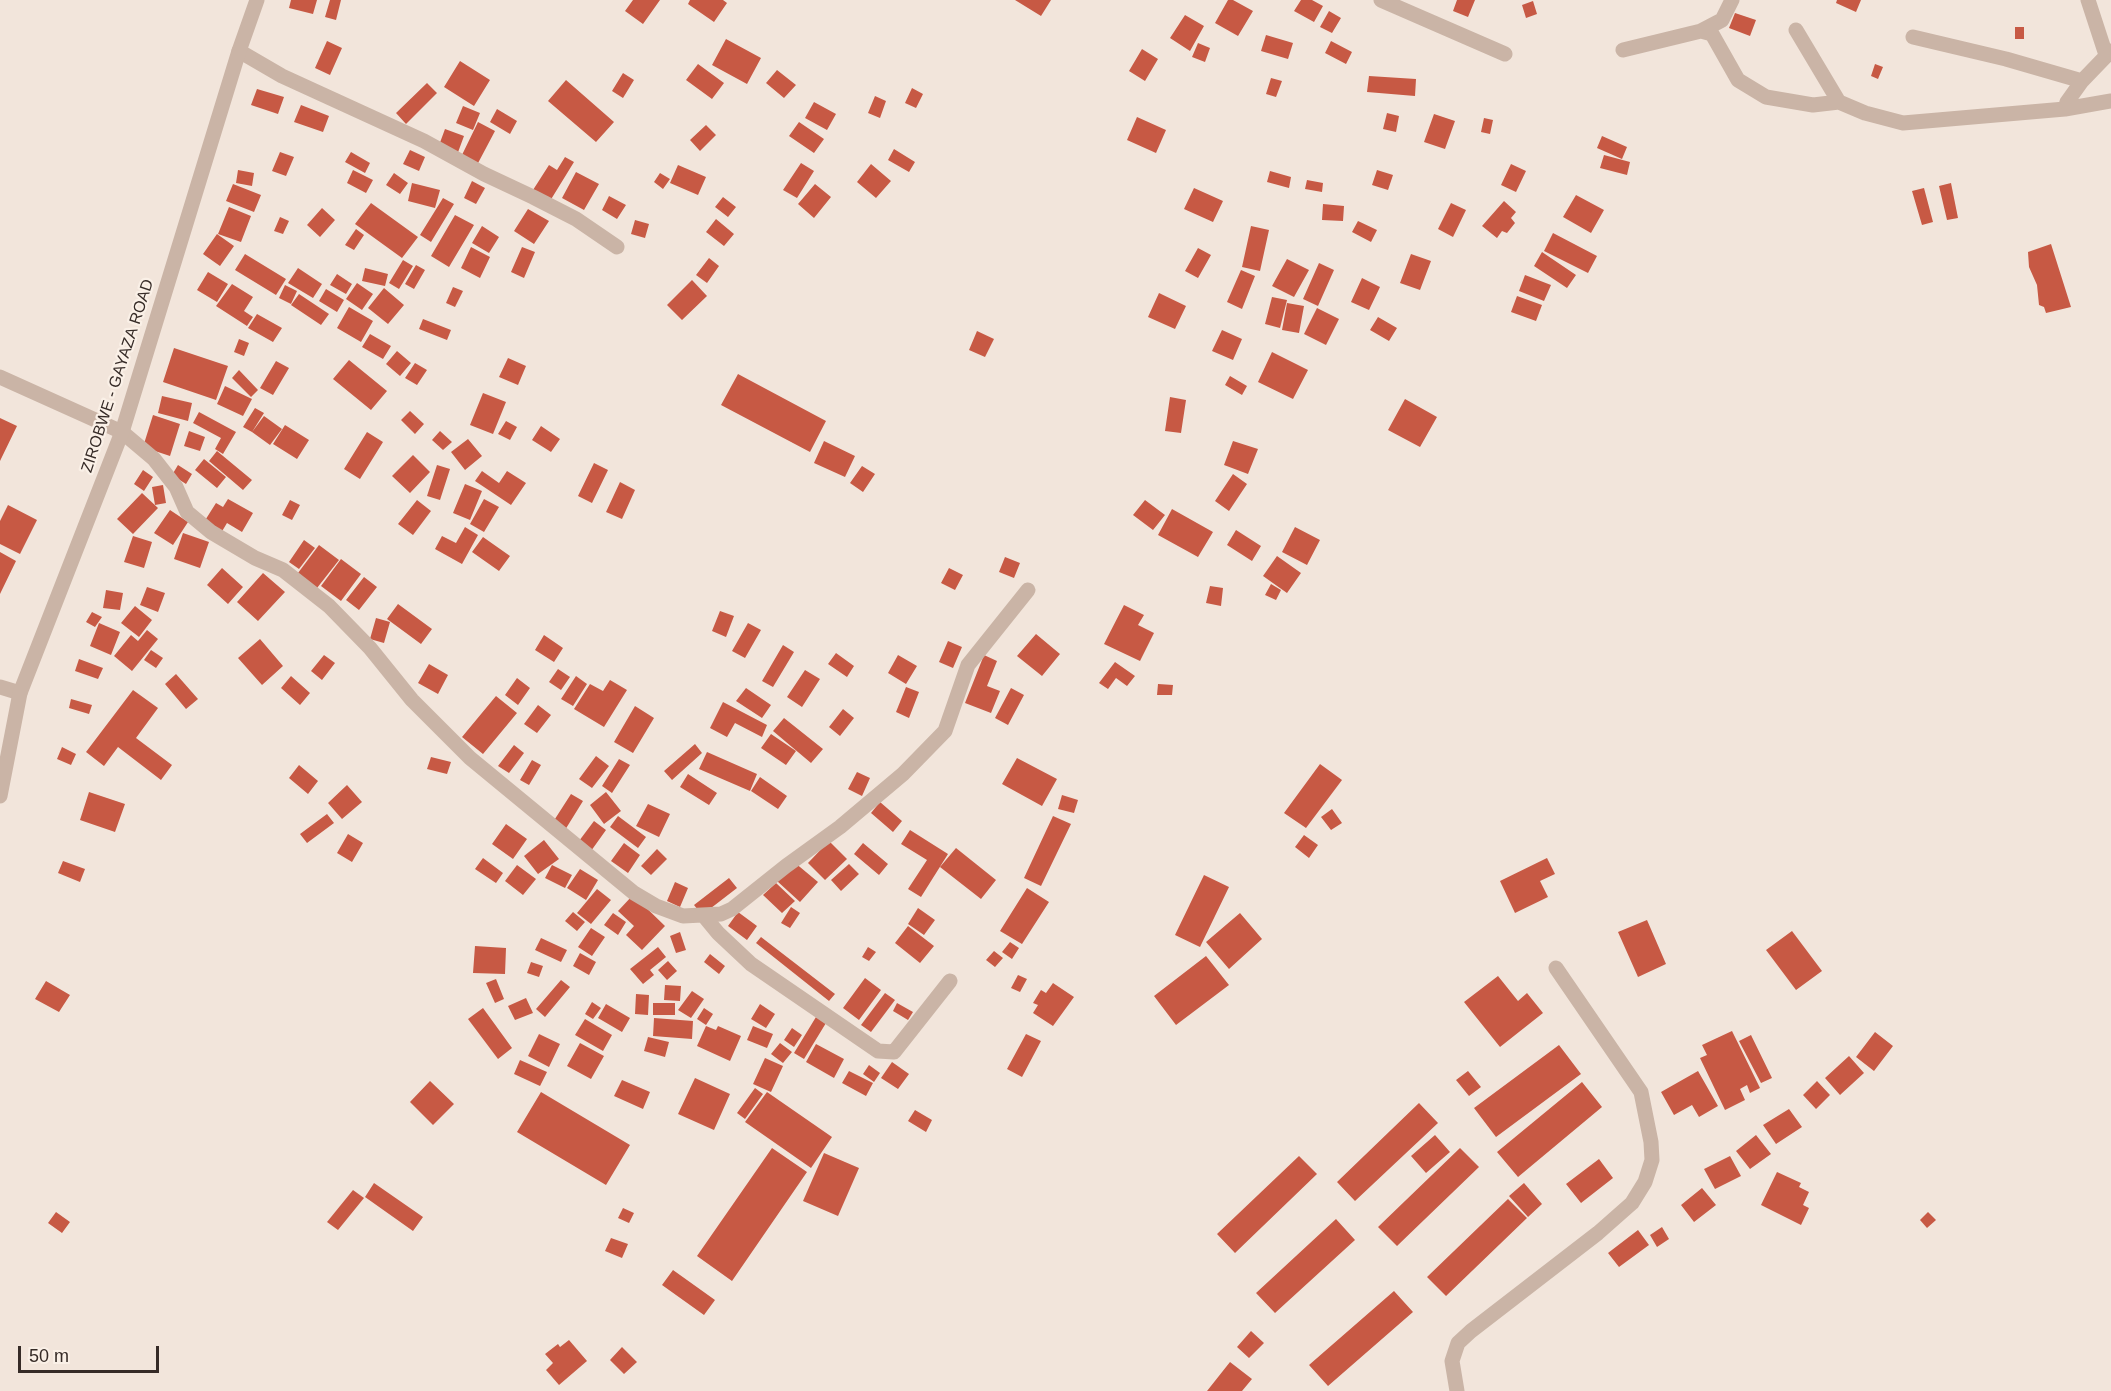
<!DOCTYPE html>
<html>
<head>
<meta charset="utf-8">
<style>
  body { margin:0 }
  #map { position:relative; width:2111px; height:1391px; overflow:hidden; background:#f2e5db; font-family:Helvetica,sans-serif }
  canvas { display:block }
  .scale { position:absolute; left:18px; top:1346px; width:141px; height:27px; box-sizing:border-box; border:3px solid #362b27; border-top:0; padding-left:8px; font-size:18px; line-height:21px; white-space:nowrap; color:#362b27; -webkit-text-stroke:4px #faf0e7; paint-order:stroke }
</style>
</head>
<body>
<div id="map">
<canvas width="2111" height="1391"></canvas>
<div class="scale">50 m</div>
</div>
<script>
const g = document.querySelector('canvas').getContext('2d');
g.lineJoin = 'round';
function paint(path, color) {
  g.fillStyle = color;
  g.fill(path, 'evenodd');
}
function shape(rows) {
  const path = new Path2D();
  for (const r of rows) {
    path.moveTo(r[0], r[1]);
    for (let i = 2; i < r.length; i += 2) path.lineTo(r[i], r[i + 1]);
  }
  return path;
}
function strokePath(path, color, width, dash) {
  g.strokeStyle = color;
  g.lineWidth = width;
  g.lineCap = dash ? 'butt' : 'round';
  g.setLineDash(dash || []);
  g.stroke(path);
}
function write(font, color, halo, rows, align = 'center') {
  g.font = font + ' Helvetica,sans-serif';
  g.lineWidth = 4.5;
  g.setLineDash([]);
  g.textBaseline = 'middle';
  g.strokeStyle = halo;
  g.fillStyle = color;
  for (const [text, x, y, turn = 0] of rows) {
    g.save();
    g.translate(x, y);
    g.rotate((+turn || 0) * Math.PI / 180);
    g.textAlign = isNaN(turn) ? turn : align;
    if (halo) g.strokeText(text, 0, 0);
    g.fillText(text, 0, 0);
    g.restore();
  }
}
paint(shape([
  [291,0,317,0,313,14,289,8],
  [330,0,341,0,336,20,325,17],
  [633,0,660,0,643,24,625,11],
  [690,0,723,0,727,3,714,22,688,4],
  [1015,0,1051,0,1041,16],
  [1228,0,1233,0,1253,11,1238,36,1215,23],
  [1301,0,1312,0,1323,6,1314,22,1294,11],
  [1457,0,1475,0,1468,17,1453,11],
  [1837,0,1861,0,1856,12,1836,3],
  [1533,1,1537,14,1526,18,1522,5],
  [1329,11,1341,18,1332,33,1320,27],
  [1735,13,1756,20,1750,36,1729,28],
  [1185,15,1204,26,1190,51,1170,38],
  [2015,27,2024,27,2024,39,2015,39],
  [1266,35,1293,43,1288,59,1261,51],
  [726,39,761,58,747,84,712,65],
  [327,41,342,48,330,75,315,68],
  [1331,41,1352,52,1346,64,1325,53],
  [1198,43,1210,48,1205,62,1192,57],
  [1142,49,1158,59,1145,81,1129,71],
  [460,61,490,80,474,106,444,87],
  [698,64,724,83,712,99,686,80],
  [1875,64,1883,67,1878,79,1871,76],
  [777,70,796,85,784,98,766,83],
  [623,73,634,80,623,98,612,91],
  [1369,76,1416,79,1415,96,1367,92],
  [1271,78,1282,81,1276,97,1266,94],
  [566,80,614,122,596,142,548,101],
  [427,83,437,93,406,124,396,113],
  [912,88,923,94,916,108,905,103],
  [257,89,284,97,278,114,251,105],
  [875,96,886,101,880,118,868,113],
  [814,102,836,114,827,130,805,118],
  [301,105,329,116,323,132,294,122],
  [463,106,480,113,473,130,456,123],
  [497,109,517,121,510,134,490,122],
  [1387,113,1399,116,1396,132,1383,129],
  [1434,114,1455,121,1445,149,1424,142],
  [1137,117,1166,130,1156,153,1127,140],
  [1484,118,1493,120,1490,134,1481,132],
  [478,122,495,131,477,165,461,157],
  [799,122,824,139,814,153,789,136],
  [706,125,716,135,700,151,690,140],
  [445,129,464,136,457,155,438,148],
  [1602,136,1627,147,1622,159,1597,148],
  [894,149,915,162,909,172,888,160],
  [410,150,425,157,419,171,403,164],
  [280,152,294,157,286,176,272,171],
  [351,152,370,163,365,173,345,162],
  [1604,155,1630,162,1627,175,1600,168],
  [565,157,574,162,550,201,533,190,549,165,557,170],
  [801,163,814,171,797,198,783,190],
  [871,164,891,181,876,198,857,182],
  [1511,164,1526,171,1516,192,1501,185],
  [678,165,706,177,698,195,670,183],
  [238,170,254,173,252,186,236,183],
  [353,170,373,180,366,193,347,183],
  [1377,170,1393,175,1388,190,1372,185],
  [1270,171,1291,177,1289,188,1267,182],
  [576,172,599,184,584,210,562,198],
  [394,173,408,183,400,194,386,185],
  [660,173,670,179,663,189,654,182],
  [1307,180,1323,183,1322,192,1305,189],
  [472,181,485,188,476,204,464,198],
  [412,183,440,190,435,208,408,201],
  [1951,183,1958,218,1947,220,1939,186],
  [233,184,261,195,254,212,226,201],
  [815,184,831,197,814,218,798,204],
  [1194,188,1223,201,1213,222,1184,209],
  [1924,188,1933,222,1922,225,1912,191],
  [1576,195,1604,210,1591,233,1563,217],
  [609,196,626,205,617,219,602,210],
  [723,197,736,207,728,217,715,207],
  [443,198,454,204,431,242,420,235],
  [1504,201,1516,212,1511,218,1515,223,1507,233,1502,231,1497,238,1482,226],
  [371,203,418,237,402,258,355,224],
  [1451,203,1466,210,1453,237,1438,229],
  [1323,204,1344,206,1343,221,1322,220],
  [229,207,251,216,241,242,218,234],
  [322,208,335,220,320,237,307,225],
  [528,209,549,221,534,244,514,231],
  [455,215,474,225,449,267,431,256],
  [280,217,289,221,283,234,274,231],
  [716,219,734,234,724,246,706,232],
  [635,220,649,224,645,238,631,234],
  [1358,221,1377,230,1371,242,1352,232],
  [482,226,499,237,489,253,472,243],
  [1251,226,1269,230,1260,271,1242,267],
  [356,229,364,235,354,250,345,245],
  [1553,233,1597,256,1588,273,1544,251],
  [217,234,234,246,220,266,203,254],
  [2051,244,2071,307,2046,313,2044,307,2039,305,2037,285,2029,267,2028,252],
  [471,247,490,257,480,278,461,268],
  [522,247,535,252,524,278,511,272],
  [1198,248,1211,255,1198,278,1185,271],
  [1542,252,1576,275,1567,288,1534,266],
  [245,254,286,279,276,295,235,270],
  [1411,254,1431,261,1420,290,1400,283],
  [709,258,719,266,707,283,696,275],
  [1287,259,1309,270,1294,297,1272,286],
  [403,260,413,266,399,289,389,283],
  [1319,263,1334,270,1318,306,1303,299],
  [416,265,425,270,414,289,405,284],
  [298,268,322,284,313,298,288,283],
  [365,268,388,274,385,286,362,281],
  [1241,270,1255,276,1242,309,1227,302],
  [208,272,228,284,217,302,197,290],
  [337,274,352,284,346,294,330,285],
  [1525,275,1551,285,1544,301,1519,291],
  [1362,278,1380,287,1369,310,1351,302],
  [692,280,707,296,682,320,667,305],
  [357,283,373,294,362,310,346,299],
  [232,284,253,297,244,311,253,317,247,326,216,306],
  [285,285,297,291,291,304,279,298],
  [453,287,463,291,455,307,446,303],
  [384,288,404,305,388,324,368,308],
  [326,289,344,300,337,312,319,301],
  [1159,293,1186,306,1175,329,1148,317],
  [299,294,329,314,321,325,291,305],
  [1517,296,1542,305,1536,321,1511,312],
  [1272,297,1287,300,1280,328,1265,324],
  [1287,303,1304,306,1299,333,1282,330],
  [349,307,373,321,361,342,337,328],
  [1317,308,1339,319,1326,345,1304,334],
  [257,314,282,328,273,342,248,328],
  [1378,317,1397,328,1389,341,1370,330],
  [423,319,451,330,447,340,419,329],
  [1222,330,1242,339,1233,360,1212,351],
  [977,331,994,339,985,357,969,350],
  [370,334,391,346,383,359,362,347],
  [239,339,249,343,244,356,234,352],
  [174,348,228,366,216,400,163,382],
  [397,351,411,363,400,376,386,364],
  [1272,352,1308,370,1293,399,1258,382],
  [508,358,526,366,518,385,499,377],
  [349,360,387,391,371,410,333,379],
  [276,361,289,368,273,395,260,388],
  [415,363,427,370,417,385,405,378],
  [239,370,258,390,251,397,232,378],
  [738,374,826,421,810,452,721,405],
  [1230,376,1247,386,1242,395,1225,385],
  [225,386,252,399,243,416,217,404],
  [483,393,506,402,493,434,470,425],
  [162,396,192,403,188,421,158,413],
  [1170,397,1186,400,1181,433,1165,431],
  [1405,399,1437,417,1420,447,1388,430],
  [255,408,264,413,252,432,243,427],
  [410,411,424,424,415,434,401,420],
  [199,412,236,432,223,454,215,449,221,438,193,423],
  [153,415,180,424,170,456,143,447],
  [264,416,282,429,270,445,252,432],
  [0,418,17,426,0,461],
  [506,421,517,427,510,440,498,434],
  [285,425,309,440,297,459,273,444],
  [541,426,560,439,551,452,532,440],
  [189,431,205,437,200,451,184,446],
  [440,431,452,442,443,450,432,440],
  [367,432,383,442,360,479,344,469],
  [468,439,482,456,465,470,451,452],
  [824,441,855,456,845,477,814,463],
  [1233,441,1258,449,1248,474,1224,465],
  [217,451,252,480,243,490,209,461],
  [413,455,430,472,410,493,392,476],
  [204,459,226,477,217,488,195,470],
  [594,463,608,470,592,503,578,496],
  [178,465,192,474,186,484,172,475],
  [437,465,450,469,440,500,427,496],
  [862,466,875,474,863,492,850,483],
  [143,470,153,477,144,491,134,484],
  [482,471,499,483,507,471,526,483,511,505,475,481],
  [1233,474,1247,484,1229,511,1215,501],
  [620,482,635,490,622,519,606,512],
  [465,484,482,491,470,520,453,513],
  [163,485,166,503,155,505,152,487],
  [142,493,158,508,133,534,117,519],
  [228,499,253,513,242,532,227,523,221,533,204,522,216,503,223,507],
  [484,499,499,507,484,532,470,524],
  [290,500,300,505,292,520,282,515],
  [417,500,431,511,413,535,398,524],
  [1145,500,1165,515,1153,530,1133,515],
  [8,505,37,520,20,554,0,544,0,521],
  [1172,509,1213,532,1198,557,1158,535],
  [170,510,188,522,173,545,154,533],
  [465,527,478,535,462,564,435,549,442,536,456,543],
  [1295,527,1320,540,1307,565,1282,552],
  [1236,530,1261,546,1252,561,1227,545],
  [183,533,209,542,200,568,174,559],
  [133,536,152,542,144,568,124,562],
  [483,537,510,556,499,571,472,552],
  [304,540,315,548,299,569,289,562],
  [319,545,339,560,317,588,298,573],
  [0,552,16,561,0,594],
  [1277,556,1301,573,1287,593,1263,576],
  [1005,557,1020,563,1014,578,999,572],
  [341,559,361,574,341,601,321,586],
  [222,568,243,587,228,604,207,585],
  [949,568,963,575,955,590,941,583],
  [263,573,285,592,258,621,237,602],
  [364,577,377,587,359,610,346,600],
  [1271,584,1281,590,1276,600,1265,595],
  [1210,586,1223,588,1221,606,1206,603],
  [147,587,165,593,158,612,140,605],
  [106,590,123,593,120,610,103,608],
  [398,604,432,629,421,644,387,619],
  [1124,605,1144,615,1138,625,1154,633,1140,661,1104,644],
  [135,606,152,620,139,637,121,623],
  [720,611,734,616,726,637,712,631],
  [92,612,102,617,95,627,86,622],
  [376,618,390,622,384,643,370,639],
  [99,623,120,632,111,655,90,646],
  [748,623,761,630,745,658,732,651],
  [147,630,158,639,132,671,114,656,131,635,138,641],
  [1036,634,1060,654,1042,676,1017,656],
  [544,635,563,648,554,662,535,650],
  [260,639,283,666,262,685,238,658],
  [948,641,962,647,953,668,939,662],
  [783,645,794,652,773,687,762,681],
  [151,650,163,658,156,668,144,660],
  [836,653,854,666,847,677,828,664],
  [324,655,335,663,322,680,311,671],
  [898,655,917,666,906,684,888,673],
  [984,655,997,661,987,686,1000,691,991,713,965,703],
  [79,659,103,668,98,679,75,671],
  [1115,662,1135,676,1127,686,1116,678,1108,689,1099,683],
  [429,664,448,675,438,694,418,683],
  [558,669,570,677,561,690,549,682],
  [805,670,820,679,802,707,787,697],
  [176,674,198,699,186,709,165,684],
  [291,676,310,693,300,705,281,688],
  [576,676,587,684,573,706,561,699],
  [517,678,530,688,518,705,505,695],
  [610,680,627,690,604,727,574,709,590,684,603,691],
  [1158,684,1173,685,1172,695,1157,695],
  [906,687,919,692,909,718,896,712],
  [746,688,771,705,762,718,736,701],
  [1011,688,1024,695,1008,725,995,718],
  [133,690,158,708,136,738,172,765,161,780,118,747,104,766,86,752],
  [496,696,517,713,483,754,462,737],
  [71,699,92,705,89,714,69,708],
  [723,702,767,725,762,737,735,723,727,737,710,728],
  [538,705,551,715,537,733,524,724],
  [635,706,654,718,633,753,614,742],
  [843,709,854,718,840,736,829,727],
  [784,718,823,749,811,763,773,731],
  [771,734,796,751,786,765,761,748],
  [695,744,702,753,672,780,664,771],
  [514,745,524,753,509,773,498,766],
  [62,747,76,754,71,765,57,759],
  [707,752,757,774,750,791,699,769],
  [596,756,609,766,592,788,579,779],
  [431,757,451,762,447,774,427,769],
  [1017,758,1057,779,1042,806,1002,784],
  [619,759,630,765,612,793,602,786],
  [532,760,541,765,529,785,520,780],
  [1320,764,1342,780,1306,828,1284,813],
  [299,765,318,781,308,794,289,778],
  [857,772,870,778,862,796,848,789],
  [688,774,717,793,709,805,680,787],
  [760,777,787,796,778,809,751,791],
  [347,785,362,802,342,819,328,803],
  [89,792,125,804,115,832,80,820],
  [606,792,621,811,604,824,590,805],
  [571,794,583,801,565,830,553,822],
  [1062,795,1078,800,1074,813,1058,809],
  [880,802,902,821,893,832,871,813],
  [648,804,670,814,659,837,636,826],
  [1332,809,1342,823,1331,830,1321,817],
  [327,814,334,823,307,843,300,834],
  [618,816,646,837,638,848,610,827],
  [1053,816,1071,824,1041,886,1024,878],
  [594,821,606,830,591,851,579,841],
  [506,824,527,839,513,859,492,844],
  [910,830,948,854,921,897,908,889,927,860,901,844],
  [348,834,363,843,352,862,337,853],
  [1304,835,1318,845,1309,858,1295,847],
  [544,840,559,859,538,874,524,856],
  [829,841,847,859,825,880,808,863],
  [624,843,640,855,628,873,611,861],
  [863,843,888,864,879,875,854,854],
  [956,848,996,880,981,899,940,867],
  [657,849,667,859,651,875,641,866],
  [483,858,503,873,496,883,475,869],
  [1547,858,1555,874,1540,881,1548,897,1515,913,1500,881],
  [63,861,85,869,80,882,58,873],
  [794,862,818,882,800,902,777,881],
  [849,864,859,874,841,891,831,880],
  [517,865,536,879,523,895,505,881],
  [552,865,572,875,565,888,545,878],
  [580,869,598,880,586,900,567,888],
  [1204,875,1229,887,1200,947,1175,935],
  [729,878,737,888,702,915,694,905],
  [675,882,688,888,680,907,667,901],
  [776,883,795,901,782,913,763,895],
  [1027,888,1049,902,1022,944,1000,931],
  [597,889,611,900,591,924,577,913],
  [633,895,665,926,642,950,626,935,634,926,618,911],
  [791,907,800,913,790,928,781,923],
  [918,908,935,920,924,935,908,924],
  [573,912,585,922,577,931,565,921],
  [738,912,757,926,747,940,728,926],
  [613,913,626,922,618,935,604,925],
  [1240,913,1262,939,1229,969,1206,942],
  [1647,920,1666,964,1638,977,1618,932],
  [908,926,934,946,920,963,895,943],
  [591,928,605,937,592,956,578,947],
  [1792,931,1822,971,1796,990,1766,950],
  [680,932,686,950,676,953,670,936],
  [761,937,835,994,829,1001,756,943],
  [541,938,567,950,561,962,535,950],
  [1010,942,1019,948,1012,959,1002,952],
  [475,946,506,948,505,974,473,973],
  [658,947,666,957,650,970,654,975,643,984,630,969],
  [868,947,876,952,869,961,862,957],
  [994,951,1003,958,995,967,986,960],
  [580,953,596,962,589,975,573,966],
  [710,954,725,966,719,974,704,962],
  [1206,956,1229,985,1176,1025,1154,996],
  [668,961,677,971,667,980,658,970],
  [531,962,543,966,539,977,527,973],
  [1018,975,1027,979,1020,992,1011,988],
  [1498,976,1518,1001,1527,993,1543,1013,1500,1047,1464,1002],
  [865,978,881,990,859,1020,843,1008],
  [496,979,504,999,495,1003,486,983],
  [561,980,570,987,545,1017,536,1009],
  [46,981,70,995,59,1012,35,999],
  [1053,983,1074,997,1053,1026,1033,1013,1038,1005,1033,1003,1041,990,1046,993],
  [665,985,681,986,680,1001,664,1000],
  [692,991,704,999,691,1018,678,1010],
  [885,993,895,1000,871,1032,861,1025],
  [636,994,649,995,648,1015,635,1014],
  [526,998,533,1013,515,1020,508,1006],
  [592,1002,601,1008,593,1019,585,1014],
  [653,1003,675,1003,675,1015,653,1015],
  [897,1003,913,1012,908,1020,893,1011],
  [606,1004,630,1018,622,1032,598,1018],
  [760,1004,775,1014,766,1028,751,1019],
  [483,1008,512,1048,498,1059,468,1019],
  [704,1008,713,1014,706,1025,697,1019],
  [816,1017,826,1023,804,1059,794,1053],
  [654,1018,693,1021,692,1039,653,1036],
  [585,1019,612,1035,603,1051,575,1035],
  [706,1026,716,1030,718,1026,741,1036,730,1061,697,1046],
  [753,1026,773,1034,767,1048,747,1040],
  [792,1028,802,1035,794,1047,784,1040],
  [1732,1031,1760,1088,1750,1093,1747,1085,1740,1089,1745,1100,1725,1110,1700,1058,1707,1055,1702,1045],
  [1875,1032,1893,1046,1874,1071,1856,1057],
  [539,1034,560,1044,549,1067,528,1056],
  [1026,1034,1041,1041,1022,1077,1007,1069],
  [1751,1035,1772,1078,1761,1083,1739,1041],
  [648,1037,669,1042,665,1057,644,1051],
  [580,1043,604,1056,591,1079,567,1066],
  [780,1043,792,1052,783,1063,771,1054],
  [816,1044,844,1059,834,1078,806,1062],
  [1559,1045,1581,1074,1496,1137,1474,1108],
  [1849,1056,1864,1073,1840,1095,1825,1078],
  [765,1058,783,1066,771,1092,753,1084],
  [520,1060,547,1072,540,1086,514,1074],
  [892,1062,909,1074,898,1089,881,1078],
  [869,1065,880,1073,874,1082,863,1074],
  [849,1071,873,1083,866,1096,842,1083],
  [1468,1071,1481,1087,1469,1096,1456,1080],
  [1698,1071,1718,1106,1699,1117,1692,1105,1674,1115,1661,1092],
  [695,1078,730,1094,714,1130,678,1114],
  [622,1080,650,1092,643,1109,614,1096],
  [430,1081,454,1104,433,1125,410,1102],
  [1817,1081,1830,1095,1816,1109,1803,1095],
  [1582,1082,1602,1107,1518,1177,1497,1152],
  [755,1088,763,1094,745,1119,737,1113],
  [541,1092,630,1145,606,1185,517,1132],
  [767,1092,832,1137,811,1168,745,1122],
  [1419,1103,1438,1123,1355,1201,1337,1182],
  [1789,1109,1802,1127,1776,1144,1763,1125],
  [915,1110,932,1120,926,1132,908,1121],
  [1435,1135,1450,1152,1426,1173,1411,1156],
  [1756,1135,1771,1154,1750,1169,1736,1151],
  [772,1148,807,1172,732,1281,697,1256],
  [1460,1148,1479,1167,1397,1246,1378,1227],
  [824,1153,859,1168,838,1216,803,1201],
  [1299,1156,1317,1174,1235,1253,1217,1234],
  [1730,1156,1741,1176,1715,1189,1704,1169],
  [1599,1159,1613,1178,1581,1203,1566,1184],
  [1777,1172,1801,1183,1799,1187,1809,1192,1803,1205,1809,1208,1801,1225,1761,1205],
  [374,1183,423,1217,413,1231,365,1197],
  [1524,1183,1542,1204,1528,1217,1509,1196],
  [1702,1188,1716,1205,1694,1222,1681,1205],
  [353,1190,364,1198,338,1230,327,1222],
  [1508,1199,1527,1218,1446,1296,1427,1277],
  [623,1208,634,1213,629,1223,618,1218],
  [56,1212,70,1222,62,1233,48,1223],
  [1928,1212,1936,1220,1927,1228,1920,1220],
  [1336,1219,1355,1240,1275,1313,1256,1293],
  [1662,1227,1669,1239,1657,1247,1650,1235],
  [1638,1230,1649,1245,1619,1267,1608,1253],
  [611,1238,628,1244,622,1258,605,1251],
  [673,1270,715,1300,704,1315,662,1285],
  [1394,1291,1413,1312,1328,1386,1309,1365],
  [1251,1331,1264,1343,1249,1358,1237,1347],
  [569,1340,587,1361,559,1385,546,1370,553,1363,545,1354,558,1344,560,1347],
  [622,1347,637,1362,624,1374,610,1360],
  [1230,1362,1252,1379,1242,1391,1207,1391]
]), '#c75944');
strokePath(shape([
  [1381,0,1505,54],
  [2088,0,2106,55],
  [1796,30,1839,102,1865,113,1903,123,2065,109],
  [1701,31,1712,34,1738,80,1766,97,1813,105,1839,102],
  [1913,37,2006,59,2082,81],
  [1623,50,1701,31,1722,20,1732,0],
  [239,51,282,76,424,141,484,174,533,197,576,219,617,247],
  [2111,51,2082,81,2067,102,2065,109,2111,101],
  [0,377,122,432,154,459,176,487,187,512,211,532,255,558,283,570,329,606,370,648,412,700,470,758,634,893,656,906,683,916,721,914,732,909,786,866,840,827,903,774,945,731,968,665,1028,590],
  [0,687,20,693],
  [704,916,718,933,751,964,878,1051,894,1052,950,981],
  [1457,1391,1452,1361,1458,1343,1471,1331,1598,1233,1632,1203,1645,1182,1652,1160,1651,1142,1641,1092,1556,968]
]), '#cab4a6', 15);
strokePath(shape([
  [0,796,20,693,122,432,239,51,257,0]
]), '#cab4a6', 15);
write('16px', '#362b27', '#faf0e7', [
  ["ZIROBWE - GAYAZA ROAD",118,376,-72]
]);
</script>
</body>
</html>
